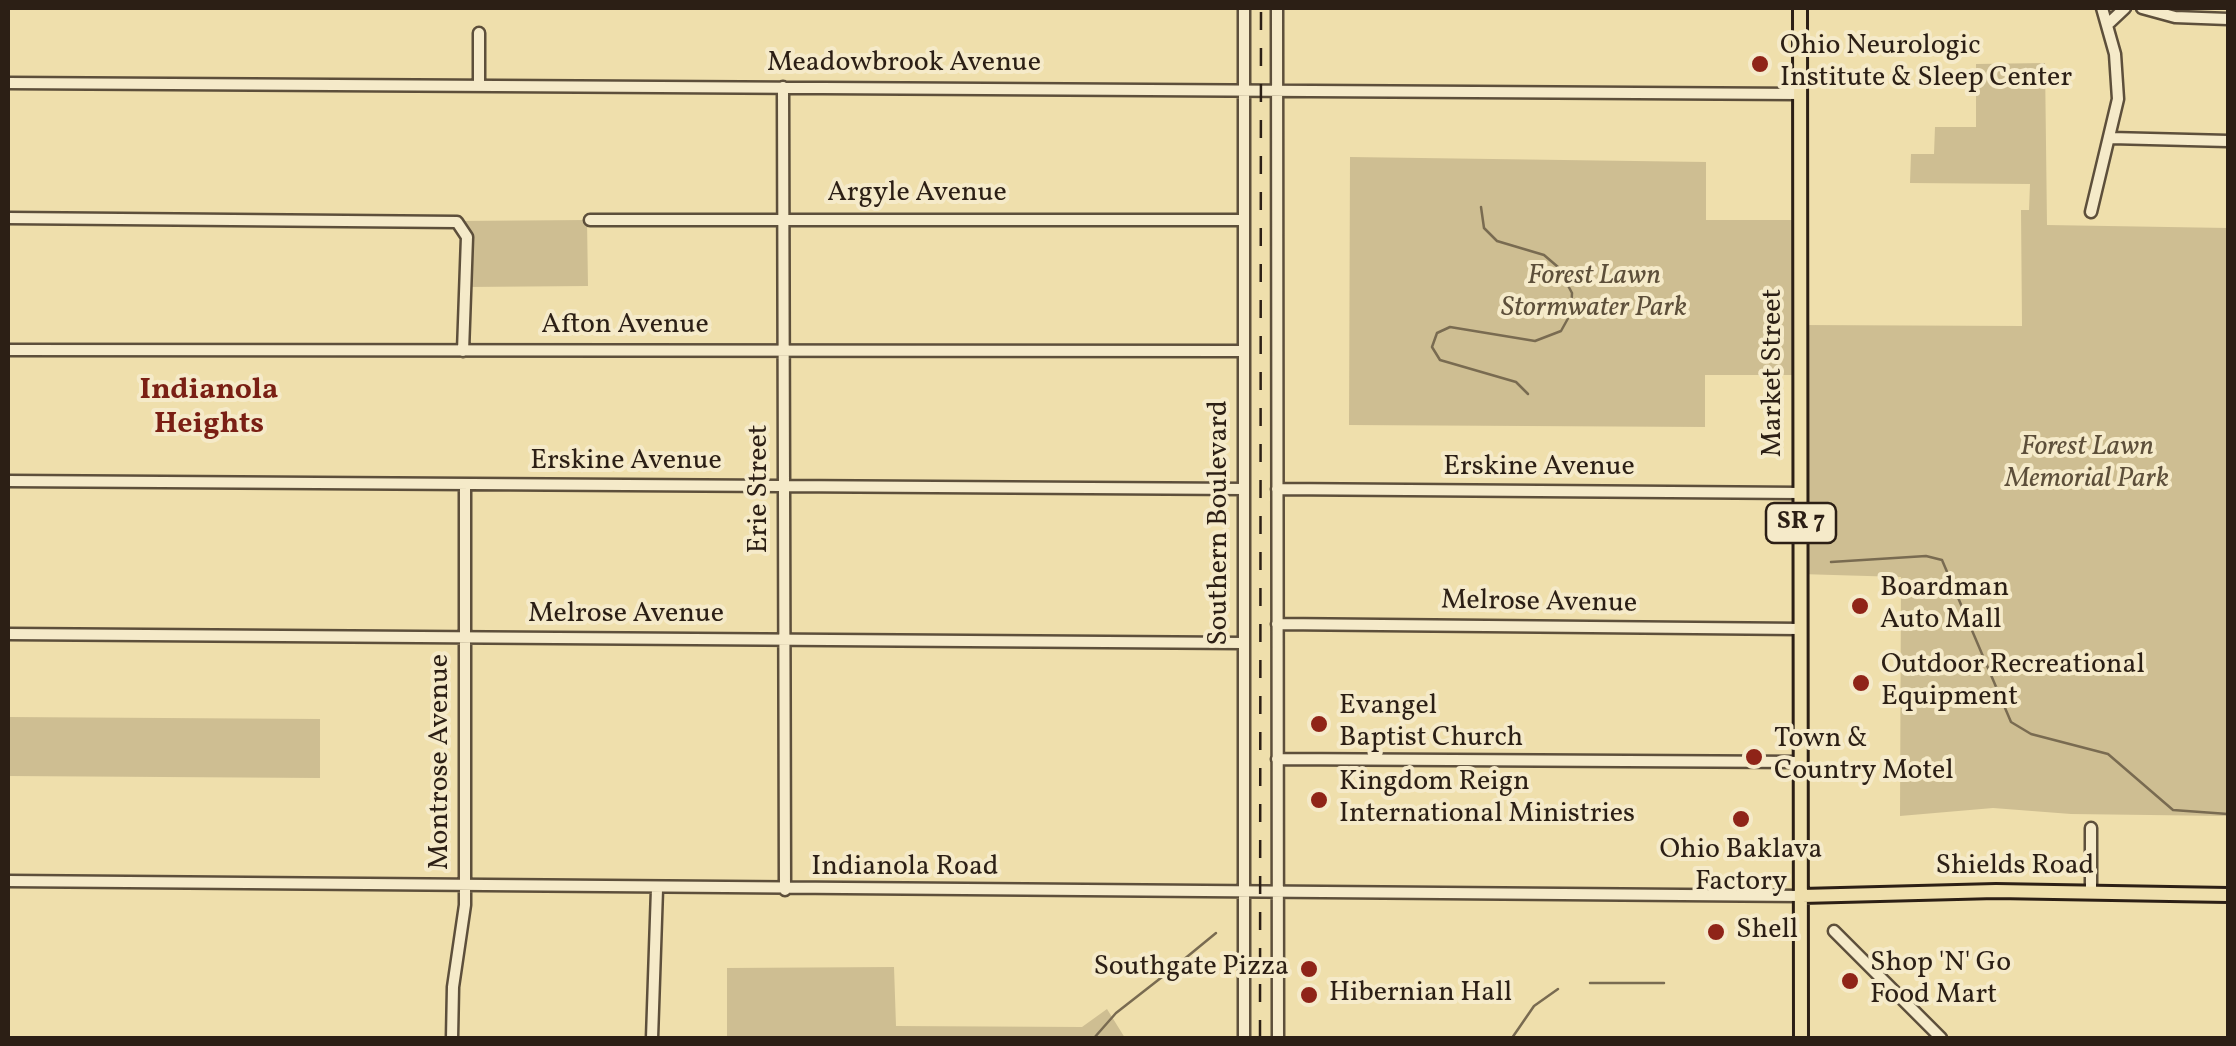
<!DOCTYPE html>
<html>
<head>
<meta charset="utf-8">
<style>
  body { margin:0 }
  #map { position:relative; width:2236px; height:1046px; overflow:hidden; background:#efdfac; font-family:Vollkorn,serif }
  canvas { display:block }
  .frame { position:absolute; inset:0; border:10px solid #2c1f15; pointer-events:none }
</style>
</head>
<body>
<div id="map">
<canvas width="2236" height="1046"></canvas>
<div class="frame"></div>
</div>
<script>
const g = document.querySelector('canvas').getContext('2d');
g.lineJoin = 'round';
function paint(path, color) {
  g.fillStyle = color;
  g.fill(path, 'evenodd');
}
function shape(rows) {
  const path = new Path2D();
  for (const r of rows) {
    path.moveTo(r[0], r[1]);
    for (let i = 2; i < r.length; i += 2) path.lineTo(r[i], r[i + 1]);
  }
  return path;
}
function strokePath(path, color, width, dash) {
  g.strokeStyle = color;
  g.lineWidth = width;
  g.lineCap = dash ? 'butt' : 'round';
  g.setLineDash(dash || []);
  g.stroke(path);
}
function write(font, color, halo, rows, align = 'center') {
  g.font = font + ' Vollkorn,serif';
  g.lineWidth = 8;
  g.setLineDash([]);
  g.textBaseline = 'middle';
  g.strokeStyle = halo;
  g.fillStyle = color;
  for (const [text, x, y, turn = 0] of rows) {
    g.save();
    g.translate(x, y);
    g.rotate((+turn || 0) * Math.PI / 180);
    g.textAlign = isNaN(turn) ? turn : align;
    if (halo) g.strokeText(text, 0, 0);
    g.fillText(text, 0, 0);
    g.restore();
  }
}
paint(shape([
  [2045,63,2047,225,2228,228,2228,816,2071,814,1993,808,1900,816,1901,577,1800,574,1800,375,1705,375,1705,427,1349,425,1350,157,1706,162,1706,220,1800,220,1801,325,2022,326,2021,210,2029,210,2030,184,1910,183,1911,154,1934,154,1935,127,1976,127,1976,64],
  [587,220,588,286,466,287,467,248,454,221],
  [8,717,320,719,320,778,8,776],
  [894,967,896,1026,1082,1027,1107,1009,1125,1038,727,1038,727,968]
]), '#cebe92');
strokePath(shape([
  [1481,207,1484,228,1497,241,1544,255,1558,267,1572,293,1571,313,1561,331,1535,341,1450,327,1437,333,1432,347,1440,360,1516,382,1528,394],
  [1831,562,1926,556,1942,560,2011,722,2031,734,2108,754,2173,810,2228,814],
  [1177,965,1216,933],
  [1590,983,1664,983],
  [1094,1038,1116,1013,1171,970],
  [1512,1038,1534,1006,1558,989]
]), '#796b51', 2.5);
const minor = shape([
  [1277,8,1278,1038],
  [2142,8,2175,17,2228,19],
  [2108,24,2125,8],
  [479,33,479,86],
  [8,83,1800,94],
  [783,87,785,890],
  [2111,138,2228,141],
  [2091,212,2118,99,2115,54,2102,8],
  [8,218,457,222,467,237,463,351],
  [590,220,1244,220],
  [8,350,1244,351],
  [8,481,1244,489],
  [1277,489,1801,493],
  [1277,624,1800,629],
  [8,634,1243,643],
  [1277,759,1801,762],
  [8,881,1802,896],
  [2091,893,2091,828],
  [1834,931,1941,1038],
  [452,1038,453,987,465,905,465,484],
  [652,1038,657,889],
  [1244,1038,1244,8]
]);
const major = shape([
  [1800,8,1801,1038],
  [1802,896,1996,891,2228,895]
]);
strokePath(minor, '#5d4f3b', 15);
strokePath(major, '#2c1f15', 18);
strokePath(minor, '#f5eac9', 10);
strokePath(major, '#efdfac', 12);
strokePath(shape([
  [1260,1038,1261,8]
]), '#2c1f15', 2.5, [18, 18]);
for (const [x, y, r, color] of [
  [1760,64,10,"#8f2418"],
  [1860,606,10,"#8f2418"],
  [1861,683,10,"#8f2418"],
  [1319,724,10,"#8f2418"],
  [1754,757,10,"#8f2418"],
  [1319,800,10,"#8f2418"],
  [1741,819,10,"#8f2418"],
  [1716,932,10,"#8f2418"],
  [1309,969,10,"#8f2418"],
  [1850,981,10,"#8f2418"],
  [1309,995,10,"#8f2418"]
]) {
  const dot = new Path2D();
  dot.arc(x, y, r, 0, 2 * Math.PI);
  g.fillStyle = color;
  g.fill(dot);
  strokePath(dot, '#f5eac9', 4);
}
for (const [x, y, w] of [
  [1801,523,70]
]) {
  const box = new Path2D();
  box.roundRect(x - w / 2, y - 20, w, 40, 8);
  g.fillStyle = '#f5eac9';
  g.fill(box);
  strokePath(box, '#2c1f15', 2.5);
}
write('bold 25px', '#2c1f15', null, [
  ["SR 7",1801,523]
]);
write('28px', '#2c1f15', '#f5eac9', [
  ["Ohio Neurologic",1780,48],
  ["Institute & Sleep Center",1780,80],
  ["Boardman",1880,590],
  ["Auto Mall",1880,622],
  ["Outdoor Recreational",1881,667],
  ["Equipment",1881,699],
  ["Evangel",1339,708],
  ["Baptist Church",1339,740],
  ["Town &",1774,741],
  ["Country Motel",1774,773],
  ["Kingdom Reign",1339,784],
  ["International Ministries",1339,816],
  ["Ohio Baklava",1741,852,"center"],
  ["Factory",1741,884,"center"],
  ["Shell",1736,932],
  ["Shop 'N' Go",1870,965],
  ["Food Mart",1870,997],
  ["Southgate Pizza",1289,969,"right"],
  ["Hibernian Hall",1329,995]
], 'left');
write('28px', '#2c1f15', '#f5eac9', [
  ["Meadowbrook Avenue",904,65],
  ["Argyle Avenue",917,195],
  ["Afton Avenue",625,327],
  ["Market Street",1775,373,-90],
  ["Erskine Avenue",626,463],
  ["Erskine Avenue",1539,469],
  ["Erie Street",761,489,-90],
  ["Southern Boulevard",1221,523,-90],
  ["Melrose Avenue",1539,604,1],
  ["Melrose Avenue",626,616],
  ["Montrose Avenue",442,762,-90],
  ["Shields Road",2015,868],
  ["Indianola Road",905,869]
]);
write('italic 28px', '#5d4f3a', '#f5eac9', [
  ["Forest Lawn",1594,278],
  ["Stormwater Park",1594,310],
  ["Forest Lawn",2087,449],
  ["Memorial Park",2087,481]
]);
write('bold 30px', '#7a1f14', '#f5eac9', [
  ["Indianola",209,392],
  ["Heights",209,426]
]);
</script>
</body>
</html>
